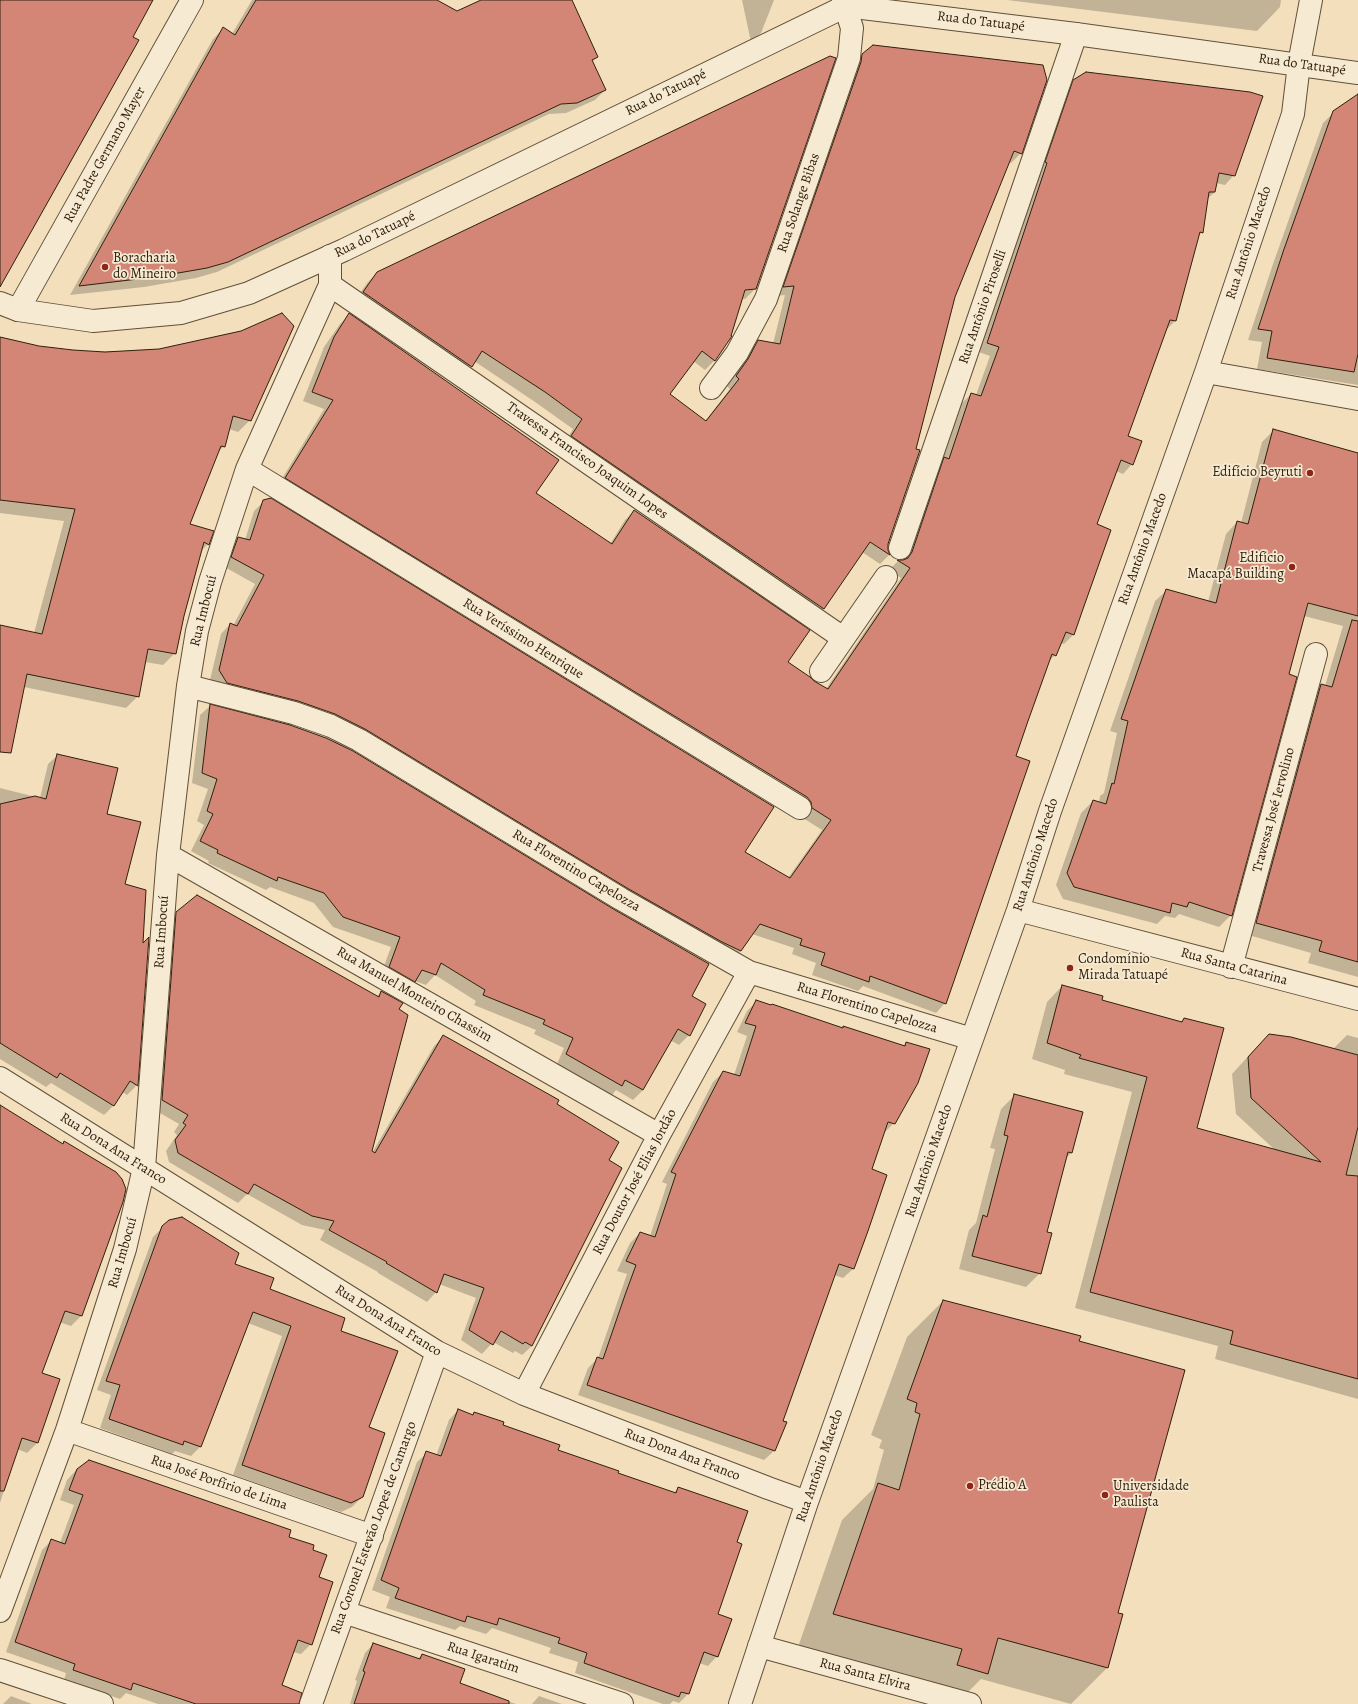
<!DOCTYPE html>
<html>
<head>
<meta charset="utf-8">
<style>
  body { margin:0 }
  canvas { display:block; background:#f3dfbc }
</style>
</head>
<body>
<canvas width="1358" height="1704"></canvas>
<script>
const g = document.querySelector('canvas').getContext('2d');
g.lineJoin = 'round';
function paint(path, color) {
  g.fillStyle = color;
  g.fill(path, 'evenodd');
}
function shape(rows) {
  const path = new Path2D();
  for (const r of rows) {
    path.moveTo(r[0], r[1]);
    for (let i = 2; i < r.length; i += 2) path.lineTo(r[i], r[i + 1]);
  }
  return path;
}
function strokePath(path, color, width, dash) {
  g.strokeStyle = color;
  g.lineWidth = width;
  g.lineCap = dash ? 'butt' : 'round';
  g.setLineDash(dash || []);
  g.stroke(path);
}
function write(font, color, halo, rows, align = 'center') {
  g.font = font + ' Alegreya,serif';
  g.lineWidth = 3.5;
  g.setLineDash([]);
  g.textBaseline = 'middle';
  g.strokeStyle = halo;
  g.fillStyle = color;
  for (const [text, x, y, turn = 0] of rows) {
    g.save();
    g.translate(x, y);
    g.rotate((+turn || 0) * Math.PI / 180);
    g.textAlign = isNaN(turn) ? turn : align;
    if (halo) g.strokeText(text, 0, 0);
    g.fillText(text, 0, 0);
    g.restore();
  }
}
paint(shape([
  [252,0,435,0,451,15,483,0,571,0,597,57,592,62,605,90,595,100,566,113,549,114,217,272,196,278,144,287,70,295,213,39,223,29,232,34],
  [742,0,774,0,761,33,751,42],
  [1007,0,1281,0,1280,7,1257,31],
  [863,54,1021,153,1011,163,1008,162,955,297,887,544,887,550,889,555,880,564,862,552,823,609,813,618,562,446,573,429,535,402,474,361,461,376,354,302,367,283,377,273,755,289,745,299,741,299,715,360,705,370,693,361,668,394,705,421,730,389,727,386,739,370,749,351,758,341,773,344,785,295,775,296,853,64],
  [1074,81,1234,175,1225,185,1216,183,1215,192,1207,199,1202,232,1197,237,1175,321,1166,330,1127,436,1132,464,1123,474,1116,471,1096,525,1109,530,1073,635,1064,644,1061,643,1055,655,1048,662,1015,757,945,1003,936,1013,863,986,858,991,812,975,816,963,792,954,794,948,752,934,741,951,731,960,355,738,218,692,210,680,221,634,230,624,233,626,255,584,223,566,229,548,238,538,245,540,254,511,264,501,743,852,788,878,822,830,277,487,324,409,303,401,324,347,340,324,349,315,535,493,610,544,625,520,634,511,786,662,814,682,826,689,901,578,889,570,898,561,903,561,935,468,942,461,962,403,971,394,976,395,990,356,979,352,1064,90],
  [1358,106,1358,385,1257,369,1262,342,1248,340,1273,264,1323,123,1334,112],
  [0,337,39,347,90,352,160,350,250,420,238,432,229,429,224,446,217,453,189,525,208,544,201,551,183,616,175,653,163,665,145,662,138,696,126,708,24,687,0,730,0,626,34,633,64,521,0,513],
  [1273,431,1358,453,1358,977,1308,963,1311,953,1245,934,1310,696,1321,685,1325,686,1343,626,1304,616,1288,675,1231,915,1219,927,1179,914,1175,918,1165,916,1157,924,1063,899,1056,885,1081,813,1093,801,1099,803,1100,796,1104,793,1117,733,1110,731,1155,601,1167,590,1208,602,1226,534,1237,522,1241,523,1262,442],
  [210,706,690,996,689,1035,679,1045,670,1040,643,1090,633,1100,616,1090,612,1095,557,1064,564,1048,534,1034,536,1030,474,1005,476,1001,435,975,426,985,415,981,405,991,380,977,391,947,333,927,314,903,270,887,266,890,208,863,209,861,191,851,204,825,197,821,208,789,192,783,200,715],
  [58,755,105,815,141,946,148,940,137,1085,127,1095,122,1092,113,1106,104,1115,51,1083,46,1087,0,1059,0,788,40,798,48,764],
  [197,896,376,997,381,992,398,1010,371,1152,372,1153,434,1046,443,1037,556,1105,607,1160,532,1346,522,1355,515,1351,513,1353,493,1342,482,1354,461,1340,476,1298,439,1284,436,1292,427,1302,378,1273,378,1272,320,1240,325,1230,302,1225,247,1194,238,1203,169,1162,166,1151,177,1135,174,1132,179,1124,153,1109,167,923,190,901],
  [1062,986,1100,1001,1180,1022,1184,1019,1196,1129,1275,1150,1236,1114,1232,1074,1253,1051,1333,1049,1347,1035,1358,1038,1358,1399,1215,1359,1218,1346,1075,1308,1132,1092,1064,1074,1065,1070,1032,1059,1047,1002],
  [756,1002,842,1029,844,1027,903,1046,906,1043,894,1123,884,1133,870,1170,867,1231,853,1269,843,1278,834,1275,782,1422,774,1451,764,1460,578,1395,588,1368,598,1358,627,1274,617,1271,630,1243,640,1233,650,1236,667,1184,662,1182,713,1082,723,1072,734,1075,747,1036,737,1032,747,1011],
  [1015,1095,1072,1152,1066,1158,1046,1233,1040,1273,1026,1287,959,1269,969,1230,976,1223,995,1149,990,1148,1001,1109],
  [0,1106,62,1145,65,1142,81,1316,71,1326,59,1322,41,1374,37,1443,27,1453,17,1449,0,1503],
  [163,1227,233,1264,269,1290,339,1332,368,1428,362,1497,352,1507,341,1512,233,1475,282,1336,248,1323,200,1447,191,1456,175,1451,172,1454,100,1428,111,1395,97,1390,153,1237],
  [943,1301,1078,1342,1117,1614,1107,1668,1071,1704,981,1679,956,1704,797,1650,842,1520,873,1489,884,1450,879,1448,882,1440,871,1435,907,1337],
  [458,1410,472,1415,474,1413,557,1451,616,1474,673,1493,679,1488,736,1543,717,1615,717,1656,708,1666,699,1663,688,1694,679,1703,673,1701,670,1704,663,1704,575,1673,578,1662,549,1653,551,1648,492,1628,486,1634,460,1626,455,1630,386,1608,390,1597,372,1590,417,1462,427,1453,436,1456,449,1420],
  [77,1469,288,1537,312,1551,318,1578,311,1644,301,1654,293,1652,275,1704,158,1704,126,1693,120,1699,64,1680,66,1673,6,1652,42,1550,52,1540,60,1543,74,1505,60,1500,67,1480],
  [373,1644,417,1659,422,1655,459,1684,516,1704,350,1704,357,1681,355,1680,365,1653],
  [11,1696,32,1704,3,1704],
  [539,1696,562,1704,532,1704]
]), '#0003');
const building = shape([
  [0,0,153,0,133,37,139,40,0,287,0,0],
  [256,0,437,0,457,11,481,0,572,0,598,57,592,60,606,90,577,103,561,104,228,262,207,268,155,277,79,286,223,27,235,35,256,0],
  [873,45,1043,65,1047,80,1022,154,1014,151,955,297,916,449,920,450,888,544,888,550,890,555,870,542,824,609,571,436,582,419,545,392,482,351,472,367,363,292,377,272,830,56,836,58,756,289,745,290,731,336,732,336,715,361,702,351,670,394,706,421,739,379,736,376,748,359,758,340,780,344,794,286,783,287,861,62,862,54,873,45],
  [1086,72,1250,92,1263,96,1235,176,1219,173,1215,192,1209,192,1203,233,1200,232,1176,321,1170,320,1128,436,1142,441,1133,465,1121,460,1097,524,1111,530,1083,609,1074,635,1066,632,1056,656,1052,654,1028,721,1016,756,1030,761,946,1004,870,976,869,982,821,965,825,953,800,945,802,939,760,924,741,951,722,942,627,888,365,729,335,714,298,701,227,683,219,670,230,623,237,626,264,575,231,557,238,537,250,540,263,500,271,498,774,807,745,852,790,878,831,820,812,808,811,802,807,797,285,478,333,400,312,392,334,337,349,313,559,460,536,493,612,544,634,510,810,630,788,662,810,677,814,681,828,689,910,568,897,560,903,560,908,558,912,552,944,457,949,459,971,393,981,396,999,347,987,343,1047,163,1045,162,1073,80,1086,72],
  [1358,94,1358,354,1354,372,1267,358,1272,331,1258,329,1283,252,1333,111,1358,94],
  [282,313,294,326,251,421,233,416,225,447,221,446,190,524,214,531,209,545,204,542,184,616,176,654,148,649,139,697,27,674,11,753,0,752,0,625,42,634,75,509,0,500,0,337,39,346,73,350,105,352,159,349,241,331,282,313],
  [1273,429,1358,453,1358,616,1308,603,1289,674,1297,677,1232,916,1189,902,1187,907,1172,903,1170,913,1074,887,1067,873,1093,800,1106,804,1112,783,1114,784,1128,721,1121,719,1166,589,1216,603,1237,521,1248,524,1273,429],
  [1352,620,1358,621,1358,962,1319,951,1322,941,1256,923,1321,684,1332,687,1352,620],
  [210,704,290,725,326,738,353,751,615,910,709,964,692,996,706,1004,690,1036,678,1029,643,1090,625,1080,622,1086,566,1054,573,1038,543,1024,545,1020,483,995,485,990,441,963,436,975,422,970,415,982,389,967,400,937,343,917,324,893,278,877,277,881,217,853,218,850,200,841,213,814,207,811,217,779,202,773,210,704],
  [57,754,118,768,107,814,141,822,125,884,146,890,143,943,149,937,138,1086,130,1081,114,1106,60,1073,57,1078,0,1043,0,804,35,796,46,799,57,754],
  [197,895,379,997,381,991,403,1003,399,1009,408,1015,372,1151,375,1153,443,1035,559,1100,557,1104,619,1142,609,1160,622,1168,532,1346,525,1342,523,1344,501,1331,493,1345,469,1330,484,1288,444,1274,437,1293,386,1263,387,1262,329,1230,334,1221,312,1216,254,1184,248,1194,178,1153,175,1140,186,1125,183,1123,188,1115,162,1100,176,912,197,895],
  [1062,985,1103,996,1102,1000,1182,1022,1184,1018,1224,1028,1197,1128,1321,1162,1251,1098,1248,1057,1269,1034,1291,1037,1358,1055,1358,1127,1346,1175,1358,1176,1358,1379,1230,1344,1233,1331,1090,1292,1147,1077,1079,1058,1081,1055,1047,1043,1062,985],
  [756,1000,771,1005,772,1004,843,1028,843,1026,905,1046,906,1042,930,1049,918,1083,895,1124,888,1122,872,1169,887,1175,868,1231,854,1269,839,1264,783,1421,787,1422,775,1451,587,1385,597,1357,603,1359,625,1295,636,1265,626,1261,640,1232,655,1237,676,1174,671,1172,723,1071,740,1076,756,1026,745,1023,756,1000],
  [1014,1094,1083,1112,1072,1153,1068,1152,1047,1232,1052,1233,1041,1274,972,1256,983,1215,987,1217,1008,1136,1004,1135,1014,1094],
  [0,1105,63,1144,64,1141,116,1172,122,1179,126,1189,123,1202,82,1316,65,1311,42,1373,60,1379,38,1443,22,1438,4,1491,0,1491,0,1105],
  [182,1217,239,1253,235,1264,274,1278,270,1289,345,1318,341,1331,398,1351,369,1427,385,1433,363,1497,351,1503,242,1465,291,1326,253,1312,201,1447,184,1441,183,1445,109,1419,120,1385,106,1381,162,1226,169,1220,182,1217],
  [943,1300,1081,1336,1079,1341,1185,1370,1118,1613,1123,1614,1108,1668,998,1638,988,1674,957,1665,962,1649,833,1614,878,1483,899,1490,920,1414,915,1412,917,1403,907,1399,943,1300],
  [458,1409,473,1415,474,1412,504,1422,503,1425,560,1445,558,1450,619,1471,618,1473,676,1493,678,1487,748,1511,737,1542,742,1544,718,1614,732,1619,718,1657,704,1652,689,1694,681,1692,679,1697,584,1663,587,1653,558,1643,560,1638,499,1618,497,1625,467,1616,465,1622,395,1598,399,1588,381,1580,426,1451,441,1456,458,1409],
  [89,1460,291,1530,289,1537,314,1545,313,1550,327,1555,319,1577,333,1582,312,1645,298,1640,282,1685,302,1693,299,1704,196,1704,133,1683,131,1690,73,1670,75,1664,15,1642,51,1539,65,1544,83,1495,69,1490,77,1469,89,1460],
  [373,1643,420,1659,422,1654,465,1669,460,1683,509,1701,509,1704,354,1704,365,1672,363,1671,373,1643]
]);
paint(building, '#d38675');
strokePath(building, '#30200d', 1);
const minor = shape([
  [330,285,843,638],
  [18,310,192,0],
  [1206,372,1358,399],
  [711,388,737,353,766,299,849,58,852,28,843,0],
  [247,469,800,808],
  [900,548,1076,34],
  [821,671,886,577],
  [188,686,294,713,331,726,359,740,621,899,749,972,972,1039],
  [168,855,659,1135],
  [1018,910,1358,999],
  [1231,967,1316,654],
  [0,1078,437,1352,524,1394,768,1488,807,1502],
  [524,1394,659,1135,749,972],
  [67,1430,372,1536],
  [0,1611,67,1430,125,1249,144,1168,168,855,188,686,197,631,210,582,247,469,330,285,330,256],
  [344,1612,622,1704],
  [759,1646,970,1704],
  [0,1670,102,1704],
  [311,1704,437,1352],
  [740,1704,807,1502,1018,910,1050,811,1206,372,1293,114,1299,64,1311,0]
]);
const tertiary = shape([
  [0,303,18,310,93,321,181,313,249,293,344,250,846,6,1076,34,1358,73]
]);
strokePath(minor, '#615039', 24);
strokePath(tertiary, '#615039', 24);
strokePath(minor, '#f7ead3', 22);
strokePath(tertiary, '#f7ead3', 22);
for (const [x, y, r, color] of [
  [105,267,4,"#8f2418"],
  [1310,473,4,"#8f2418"],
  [1292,567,4,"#8f2418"],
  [1070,968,4,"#8f2418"],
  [970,1486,4,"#8f2418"],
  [1105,1495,4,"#8f2418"]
]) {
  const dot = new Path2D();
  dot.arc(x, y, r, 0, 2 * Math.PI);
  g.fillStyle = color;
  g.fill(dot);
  strokePath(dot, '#f7ead3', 1.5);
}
write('14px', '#30200d', '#f7ead3', [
  ["Rua do Tatuapé",981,22,7],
  ["Rua do Tatuapé",1302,65,8],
  ["Rua do Tatuapé",666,93,-26],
  ["Rua Padre Germano Mayer",105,155,-61],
  ["Rua Solange Bibas",799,203,-71],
  ["Rua do Tatuapé",375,235,-26],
  ["Rua Antônio Macedo",1249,243,-72],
  ["Rua Antônio Piroselli",983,307,-71],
  ["Travessa Francisco Joaquim Lopes",587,461,35],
  ["Rua Antônio Macedo",1143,549,-70],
  ["Rua Imbocuí",204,611,-76],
  ["Rua Veríssimo Henrique",523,639,32],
  ["Travessa José Iervolino",1274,810,-75],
  ["Rua Antônio Macedo",1036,855,-72],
  ["Rua Florentino Capelozza",576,871,31],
  ["Rua Imbocuí",162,932,-86],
  ["Rua Santa Catarina",1234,967,15],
  ["Rua Manuel Monteiro Chassim",414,995,30],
  ["Rua Florentino Capelozza",867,1008,17],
  ["Rua Dona Ana Franco",113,1149,32],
  ["Rua Antônio Macedo",929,1161,-71],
  ["Rua Doutor José Elias Jordão",635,1182,-62],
  ["Rua Imbocuí",123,1253,-74],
  ["Rua Dona Ana Franco",388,1321,32],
  ["Rua Dona Ana Franco",682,1455,21],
  ["Rua Antônio Macedo",820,1466,-71],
  ["Rua José Porfírio de Lima",219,1483,19],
  ["Rua Coronel Estevão Lopes de Camargo",374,1528,-70],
  ["Rua Igaratim",483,1658,18],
  ["Rua Santa Elvira",865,1675,15]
]);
write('14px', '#30200d', '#f7ead3', [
  ["Boracharia",113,259],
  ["do Mineiro",113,275],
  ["Edifício Beyruti",1302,473,"right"],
  ["Edifício",1284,559,"right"],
  ["Macapá Building",1284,575,"right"],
  ["Condomínio",1078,960],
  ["Mirada Tatuapé",1078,976],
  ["Prédio A",978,1486],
  ["Universidade",1113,1487],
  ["Paulista",1113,1503]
], 'left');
</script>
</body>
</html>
